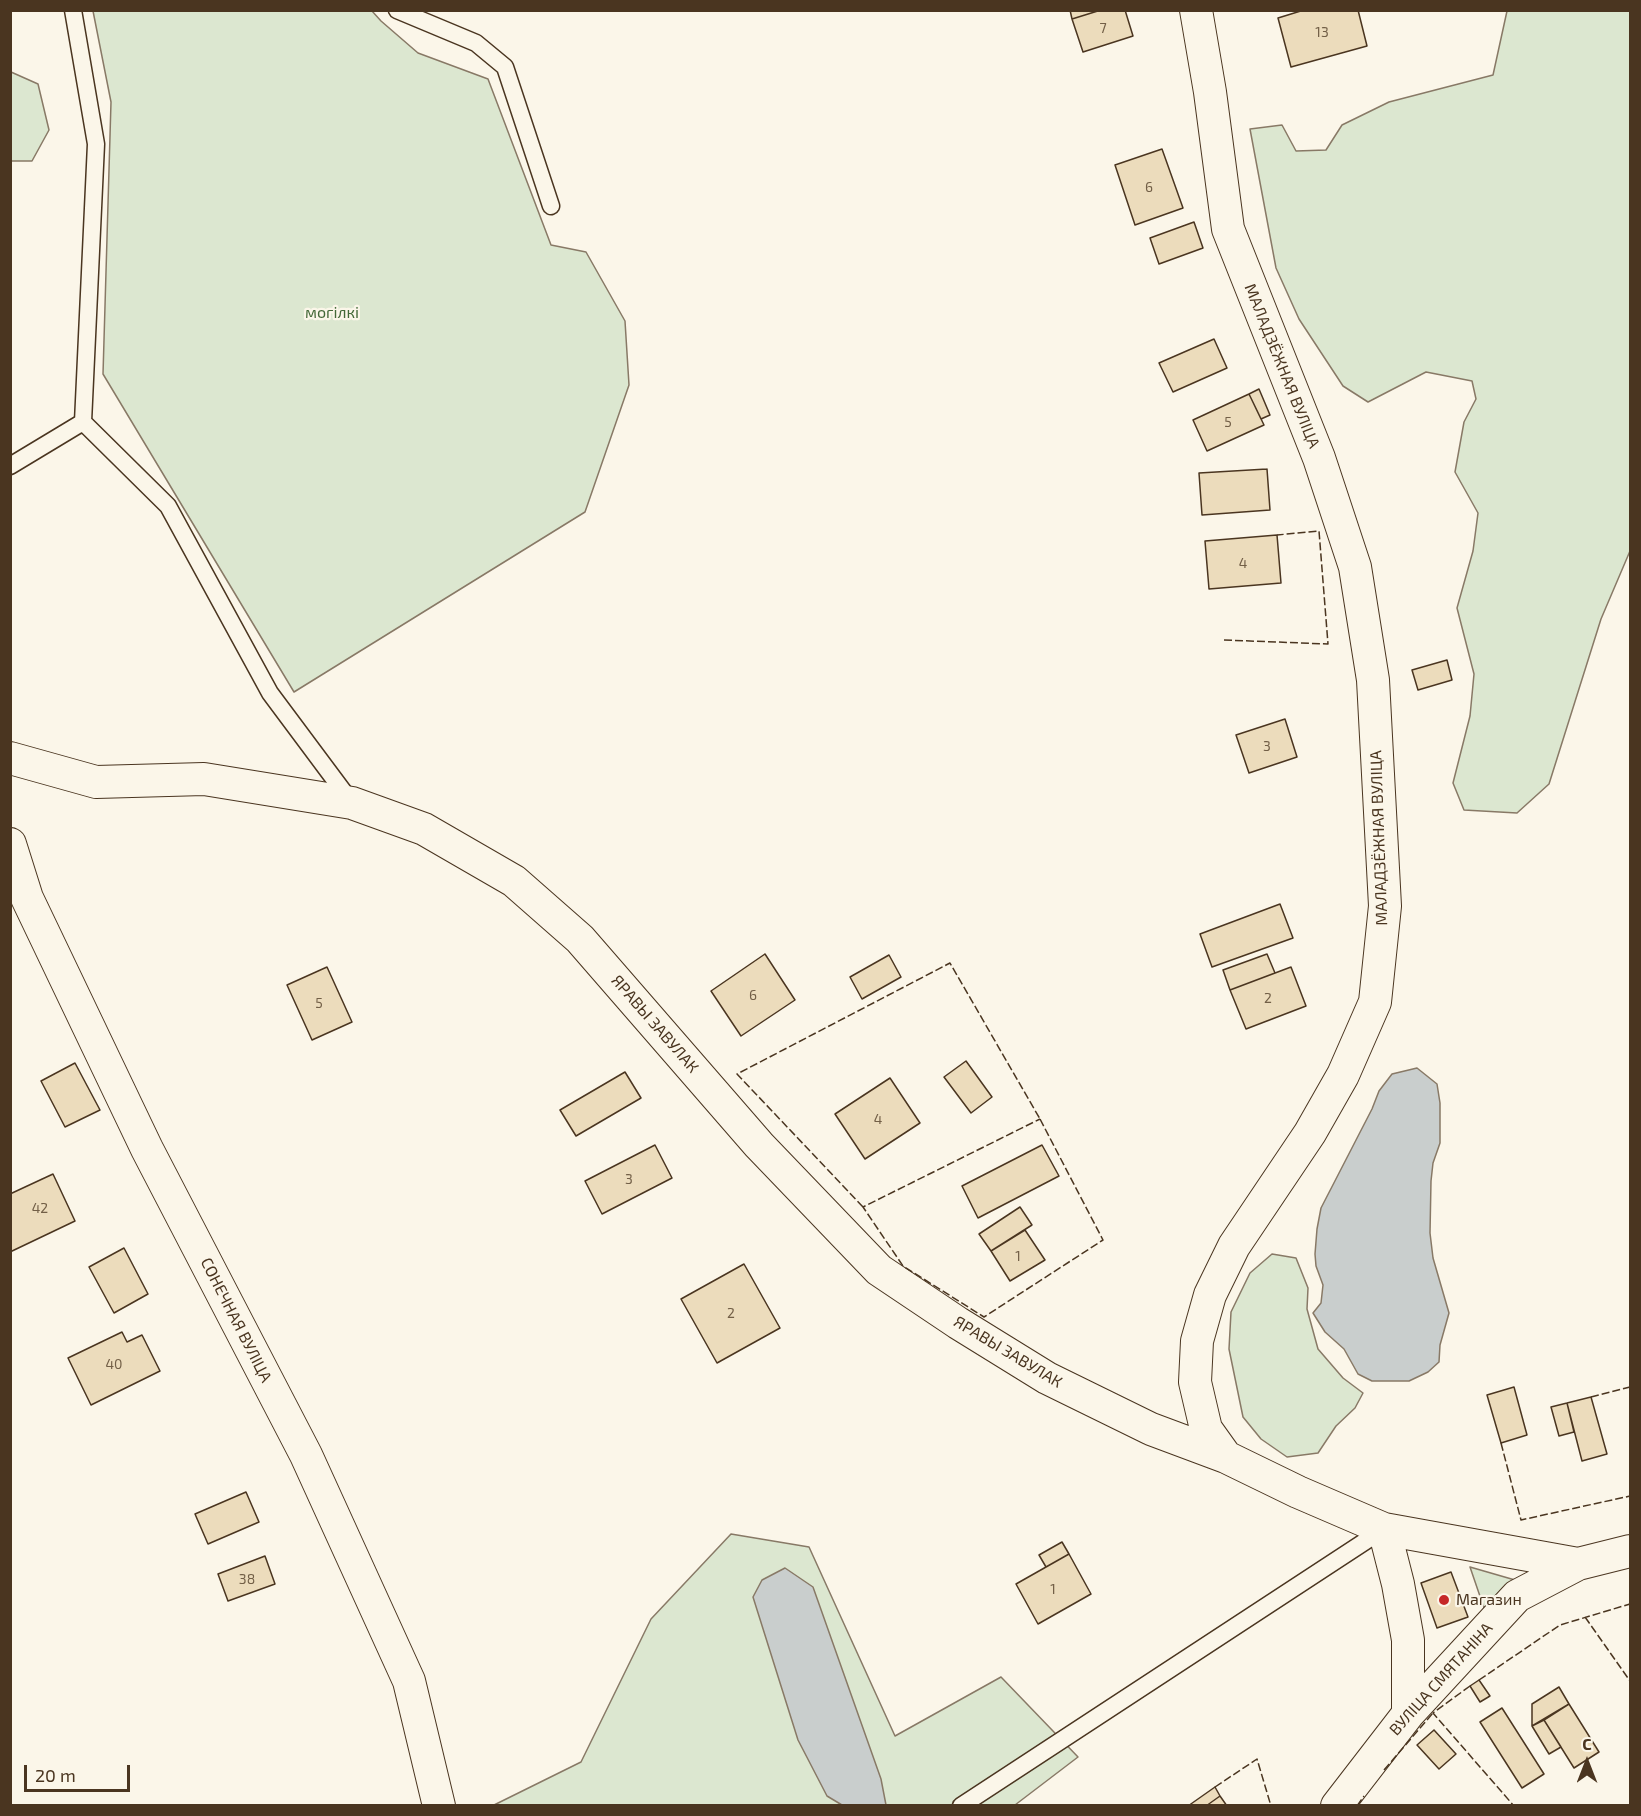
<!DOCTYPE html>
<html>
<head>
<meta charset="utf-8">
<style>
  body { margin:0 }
  #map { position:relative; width:1641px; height:1816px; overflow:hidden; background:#fbf6e9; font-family:"Exo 2",sans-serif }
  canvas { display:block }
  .frame { position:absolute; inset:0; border:12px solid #4a3520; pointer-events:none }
  .north { position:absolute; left:1557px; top:1732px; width:60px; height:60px; -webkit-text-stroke:4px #fbf6e9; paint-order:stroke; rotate:0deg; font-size:16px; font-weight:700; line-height:24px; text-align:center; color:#4a3520 }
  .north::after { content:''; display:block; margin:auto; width:21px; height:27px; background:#4a3520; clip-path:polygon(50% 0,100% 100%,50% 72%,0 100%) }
  .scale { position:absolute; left:24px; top:1765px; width:106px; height:27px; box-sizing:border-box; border:3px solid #4a3520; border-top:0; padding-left:8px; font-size:18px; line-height:21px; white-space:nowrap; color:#4a3520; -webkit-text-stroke:4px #fbf6e9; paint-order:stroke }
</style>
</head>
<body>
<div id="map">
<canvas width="1641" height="1816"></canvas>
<div class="frame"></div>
<div class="north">С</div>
<div class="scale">20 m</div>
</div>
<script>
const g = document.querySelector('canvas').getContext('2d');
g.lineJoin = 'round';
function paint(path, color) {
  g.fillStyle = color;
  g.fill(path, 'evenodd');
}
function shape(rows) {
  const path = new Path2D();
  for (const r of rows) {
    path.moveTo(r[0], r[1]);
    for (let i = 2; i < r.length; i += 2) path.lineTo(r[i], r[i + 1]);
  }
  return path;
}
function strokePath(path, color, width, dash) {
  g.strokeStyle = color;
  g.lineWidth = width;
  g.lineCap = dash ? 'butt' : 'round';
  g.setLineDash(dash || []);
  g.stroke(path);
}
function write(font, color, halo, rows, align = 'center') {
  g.font = font + ' "Exo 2",sans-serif';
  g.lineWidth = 4.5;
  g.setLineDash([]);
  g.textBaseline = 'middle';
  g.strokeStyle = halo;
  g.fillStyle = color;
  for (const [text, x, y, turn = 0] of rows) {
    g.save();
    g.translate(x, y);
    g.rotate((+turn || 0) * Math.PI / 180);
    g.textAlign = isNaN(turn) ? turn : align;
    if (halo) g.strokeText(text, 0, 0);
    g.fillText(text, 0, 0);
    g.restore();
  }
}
const green = shape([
  [93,11,372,11,381,21,418,53,488,79,551,245,586,252,625,321,629,385,585,512,294,692,103,374,111,102,93,11],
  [1507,11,1630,11,1630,551,1601,619,1549,784,1517,813,1464,810,1453,783,1470,716,1474,674,1457,608,1473,551,1478,513,1455,472,1464,422,1476,399,1472,381,1426,372,1368,402,1343,386,1299,319,1276,268,1250,129,1282,125,1296,151,1326,150,1342,125,1389,102,1493,75,1507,11],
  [11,72,38,84,49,130,32,161,11,161,11,72],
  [1272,1254,1296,1258,1308,1288,1307,1309,1318,1349,1343,1378,1363,1393,1355,1408,1336,1426,1318,1453,1287,1457,1261,1439,1243,1417,1229,1349,1231,1312,1250,1273,1272,1254],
  [731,1534,809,1547,895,1736,1001,1677,1078,1757,1015,1805,492,1806,581,1762,651,1619,731,1534],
  [1470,1567,1515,1580,1484,1608,1470,1567]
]);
paint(green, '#dce7d0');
strokePath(green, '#887966', 1.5);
const water = shape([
  [1417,1068,1437,1084,1440,1103,1440,1143,1433,1163,1431,1181,1430,1233,1433,1258,1449,1313,1440,1345,1439,1362,1428,1372,1409,1381,1372,1381,1358,1374,1344,1349,1325,1332,1313,1313,1321,1303,1323,1285,1316,1266,1315,1254,1317,1229,1321,1208,1372,1109,1379,1091,1392,1074,1417,1068],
  [785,1568,813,1587,881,1779,886,1805,842,1805,827,1796,798,1740,753,1597,762,1580,785,1568]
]);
paint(water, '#c9cecd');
strokePath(water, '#887966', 1.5);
const building = shape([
  [1070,10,1101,10,1072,19,1070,10],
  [1101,10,1125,10,1133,36,1083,52,1072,19,1101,10],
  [1304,10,1358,10,1367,46,1291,67,1278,18,1304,10],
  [1162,149,1183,208,1135,225,1115,165,1162,149],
  [1194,222,1203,248,1159,264,1150,238,1194,222],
  [1214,339,1227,368,1173,392,1159,363,1214,339],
  [1259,389,1270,415,1261,419,1249,394,1259,389],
  [1249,394,1264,425,1207,451,1193,420,1249,394],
  [1267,469,1270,510,1202,515,1199,473,1267,469],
  [1277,535,1281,583,1209,589,1205,541,1277,535],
  [1447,660,1452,680,1418,690,1412,670,1447,660],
  [1285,719,1297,757,1249,773,1236,735,1285,719],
  [1280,904,1293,938,1212,967,1200,934,1280,904],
  [765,954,795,1000,741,1036,711,991,765,954],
  [1267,954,1275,973,1230,990,1223,970,1267,954],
  [889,955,901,977,862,999,850,977,889,955],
  [327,967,352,1022,312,1040,287,985,327,967],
  [1291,967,1306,1006,1246,1029,1230,990,1291,967],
  [966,1061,992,1097,971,1113,944,1077,966,1061],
  [75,1063,100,1110,65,1127,41,1081,75,1063],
  [625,1072,641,1098,576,1136,560,1110,625,1072],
  [890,1078,920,1123,865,1159,835,1114,890,1078],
  [655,1145,672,1178,602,1214,585,1181,655,1145],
  [1042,1145,1059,1176,978,1218,962,1186,1042,1145],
  [53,1174,75,1221,10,1252,10,1194,53,1174],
  [1020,1207,1032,1225,991,1251,979,1234,1020,1207],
  [1025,1230,1045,1260,1010,1281,991,1251,1025,1230],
  [124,1248,148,1294,114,1313,89,1267,124,1248],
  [744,1264,780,1328,717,1363,681,1299,744,1264],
  [122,1332,127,1342,142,1335,160,1371,91,1405,68,1358,122,1332],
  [1514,1387,1527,1435,1501,1443,1487,1395,1514,1387],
  [1591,1397,1607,1454,1582,1461,1567,1403,1591,1397],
  [1567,1403,1574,1432,1559,1436,1551,1407,1567,1403],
  [246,1492,259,1522,208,1544,195,1514,246,1492],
  [1062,1542,1069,1554,1046,1567,1039,1555,1062,1542],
  [1069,1554,1091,1594,1038,1624,1016,1584,1069,1554],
  [265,1556,275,1584,228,1601,218,1574,265,1556],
  [1451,1572,1468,1617,1437,1628,1421,1583,1451,1572],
  [1479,1680,1490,1696,1480,1702,1470,1686,1479,1680],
  [1559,1687,1569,1704,1532,1726,1532,1704,1559,1687],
  [1569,1704,1599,1752,1574,1768,1544,1720,1569,1704],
  [1502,1708,1544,1774,1522,1788,1480,1722,1502,1708],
  [1544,1720,1561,1747,1549,1754,1532,1726,1544,1720],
  [1434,1730,1456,1754,1439,1769,1417,1745,1434,1730],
  [1215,1787,1220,1796,1206,1806,1188,1806,1215,1787],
  [1220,1796,1227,1806,1206,1806,1220,1796]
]);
paint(building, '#ecdcbc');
strokePath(building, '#4a3520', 1.5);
const lane = shape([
  [73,10,96,144,83,422,168,506,270,693,352,803],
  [397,10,476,43,505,67,551,206],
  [10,466,83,422],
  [961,1806,1384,1529]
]);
const street = shape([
  [1196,10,1210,92,1228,229,1319,458,1355,567,1373,680,1385,906,1375,1002,1343,1075,1310,1133,1234,1246,1210,1295,1197,1341,1195,1382,1206,1429,1226,1457,1298,1492,1384,1529,1398,1584,1408,1640,1408,1714],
  [10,758,96,782,204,779,352,803,424,829,514,881,580,939,759,1145,879,1270,958,1323,1047,1378,1151,1429,1226,1457],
  [10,844,27,898,147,1149,306,1455,409,1681,439,1806],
  [1384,1529,1578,1564],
  [1337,1806,1408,1714,1517,1596,1578,1564,1630,1551]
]);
strokePath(lane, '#4a3520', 19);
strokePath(street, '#4a3520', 34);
strokePath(lane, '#fbf6e9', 16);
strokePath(street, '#fbf6e9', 32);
strokePath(shape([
  [1224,640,1328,644,1319,531,1277,535],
  [1040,1119,1103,1240,984,1317,903,1266,863,1207,1040,1119],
  [863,1207,737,1074,950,963,1040,1119],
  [1591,1397,1630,1387],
  [1501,1443,1521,1520,1630,1496],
  [1585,1617,1630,1681],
  [1479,1680,1560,1625,1630,1604],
  [1470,1686,1433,1713,1514,1806],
  [1384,1770,1433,1713],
  [1215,1787,1257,1759,1271,1806],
  [1357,1806,1364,1796]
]), '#4a3520', 1.5, [8, 3]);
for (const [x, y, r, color] of [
  [1444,1600,6,"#c62828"]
]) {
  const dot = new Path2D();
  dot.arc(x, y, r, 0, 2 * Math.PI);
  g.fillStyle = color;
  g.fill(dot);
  strokePath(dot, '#fbf6e9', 2);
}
write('14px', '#725f47', null, [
  ["7",1103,28],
  ["13",1322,32],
  ["6",1149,187],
  ["5",1228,422],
  ["4",1243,563],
  ["3",1267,746],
  ["6",753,995],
  ["2",1268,998],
  ["5",319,1003],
  ["4",878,1119],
  ["3",629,1179],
  ["42",40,1208],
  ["1",1018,1256],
  ["2",731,1313],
  ["40",114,1364],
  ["38",247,1579],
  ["1",1053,1589]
]);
write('16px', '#436837', '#fbf6e9', [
  ["могілкі",332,313]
]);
write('16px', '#4a3520', '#fbf6e9', [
  ["МАЛАДЗЁЖНАЯ ВУЛІЦА",1282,366,68],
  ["МАЛАДЗЁЖНАЯ ВУЛІЦА",1379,838,-92],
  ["ЯРАВЫ ЗАВУЛАК",655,1024,49],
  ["СОНЕЧНАЯ ВУЛІЦА",236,1320,63],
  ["ЯРАВЫ ЗАВУЛАК",1008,1352,31],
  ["ВУЛІЦА СМЯТАНІНА",1441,1679,-48]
]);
write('16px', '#4a3520', '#fbf6e9', [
  ["Магазин",1456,1600]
], 'left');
</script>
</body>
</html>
